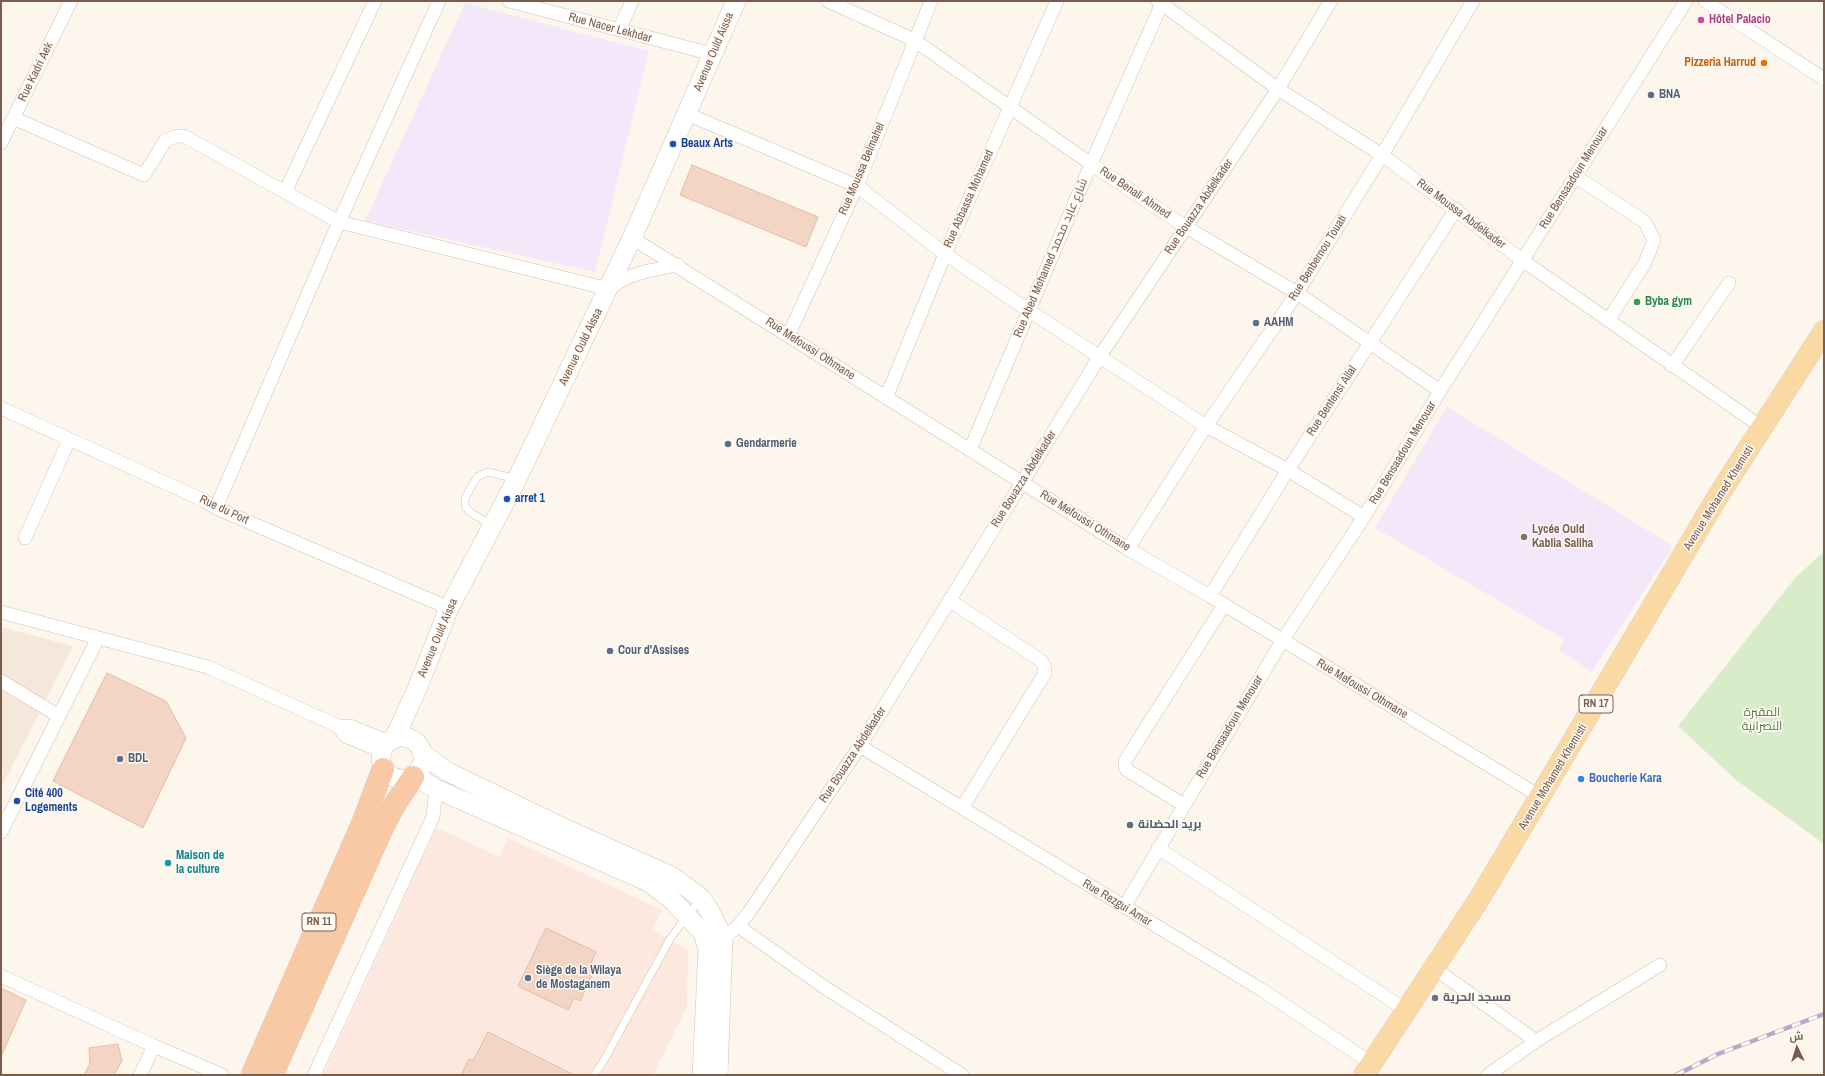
<!DOCTYPE html>
<html>
<head>
<meta charset="utf-8">
<style>
  body { margin:0 }
  #map { position:relative; width:1825px; height:1076px; overflow:hidden; background:#fdf6ec; font-family:"Archivo Narrow",Cairo,sans-serif }
  canvas { display:block }
  .frame { position:absolute; inset:0; border:2px solid #7a5c4d; pointer-events:none }
  .north { position:absolute; left:1777px; top:1028px; width:40px; height:40px; -webkit-text-stroke:3px #fffaf3; paint-order:stroke; rotate:356deg; font-size:11px; font-weight:700; line-height:16px; text-align:center; color:#7a5c4d }
  .north::after { content:''; display:block; margin:auto; width:14px; height:18px; background:#7a5c4d; clip-path:polygon(50% 0,100% 100%,50% 72%,0 100%) }
</style>
</head>
<body>
<div id="map">
<canvas width="1825" height="1076"></canvas>
<div class="frame"></div>
<div class="north">ش</div>
</div>
<script>
const g = document.querySelector('canvas').getContext('2d');
g.lineJoin = 'round';
function paint(path, color) {
  g.fillStyle = color;
  g.fill(path, 'evenodd');
}
function shape(rows) {
  const path = new Path2D();
  for (const r of rows) {
    if (r.length === 3) {
      path.moveTo(r[0] + r[2], r[1]);
      path.arc(r[0], r[1], r[2], 0, 2 * Math.PI);
      continue;
    }
    path.moveTo(r[0], r[1]);
    for (let i = 2; i < r.length; i += 2) path.lineTo(r[i], r[i + 1]);
  }
  return path;
}
function strokePath(path, color, width, dash) {
  g.strokeStyle = color;
  g.lineWidth = width;
  g.lineCap = dash ? 'butt' : 'round';
  g.setLineDash(dash || []);
  g.stroke(path);
}
function write(font, color, halo, rows, align = 'center') {
  g.font = font + ' "Archivo Narrow",Cairo,sans-serif';
  g.lineWidth = 3;
  g.setLineDash([]);
  g.textBaseline = 'middle';
  g.strokeStyle = halo;
  g.fillStyle = color;
  for (const [text, x, y, turn = 0] of rows) {
    g.save();
    g.translate(x, y);
    g.rotate((+turn || 0) * Math.PI / 180);
    g.textAlign = isNaN(turn) ? turn : align;
    if (halo) g.strokeText(text, 0, 0);
    g.fillText(text, 0, 0);
    g.restore();
  }
}
paint(shape([
  [1,627,73,646,1,788]
]), '#f5e8da');
paint(shape([
  [440,829,499,857,508,838,662,910,653,929,688,950,687,1007,653,1075,323,1075,435,831]
]), '#fde8e0');
paint(shape([
  [465,3,649,51,595,272,365,221],
  [1447,407,1673,546,1592,672,1559,650,1565,640,1375,528]
]), '#f3e8fa');
paint(shape([
  [1824,553,1824,844,1736,780,1678,726,1795,578,1820,555]
]), '#d8ecc9');
const building = shape([
  [692,165,818,217,806,247,680,195,692,165],
  [107,673,166,701,186,738,143,828,53,781,107,673],
  [546,928,596,952,590,965,596,967,580,1001,574,998,568,1010,518,986,546,928],
  [1,988,26,1000,1,1057,1,988],
  [488,1032,574,1075,461,1075,469,1059,473,1061,488,1032],
  [118,1044,122,1061,114,1075,84,1075,90,1064,89,1048,118,1044]
]);
paint(building, '#f3d5c3');
strokePath(building, '#e6bba3', 1);
const service = shape([
  [492,525,473,514,465,507,465,498,477,477,488,472,517,479],
  [594,1075,603,1062,670,939,700,899]
]);
const minor = shape([
  [509,1,712,54],
  [828,1,914,40,1091,164,1186,227,1297,293,1440,391],
  [1158,1,1278,89,1382,155,1522,260,1763,428],
  [1705,1,1824,79],
  [619,30,632,1],
  [687,114,857,186,945,254,1028,310,1206,426,1288,470,1364,517],
  [13,118,144,175,165,141,176,136,184,136,339,222,609,289,622,280,634,275,648,271,678,265],
  [1,143,71,1],
  [1575,176,1645,222,1654,240,1645,263,1609,319],
  [285,192,375,1],
  [632,238,1128,549,1210,596,1541,797],
  [788,336,857,186,931,1],
  [1672,366,1729,283],
  [886,398,945,254,1057,1],
  [1,408,205,501,216,508,449,608],
  [970,450,1091,164,1163,1],
  [216,508,339,222,439,1],
  [25,538,69,440],
  [1128,549,1206,426,1297,293,1382,155,1473,1],
  [1210,596,1288,470,1456,209],
  [949,600,1040,660,1044,665,1045,673,962,808],
  [1,612,208,667,338,726,350,726,389,742],
  [1,681,59,716],
  [338,726,345,736,382,751],
  [860,746,1262,990,1371,1063],
  [1184,805,1127,770,1125,766,1125,761,1224,605],
  [1,832,98,638],
  [1158,848,1406,1010],
  [1124,907,1282,641,1364,517,1440,391,1686,1],
  [738,926,824,987,962,1075],
  [718,943,738,926,750,911,860,746,1100,356,1278,89,1331,1],
  [1434,968,1536,1041],
  [1,976,154,1046,222,1075],
  [140,1075,154,1046],
  [314,1075,433,817,436,789],
  [1488,1075,1536,1041,1660,965]
]);
const secondary = shape([
  [402,758,21],
  [394,739,417,689,449,608,517,479,632,238,736,1],
  [423,754,446,771,570,831,673,877,701,898,712,915,723,939,718,1075],
  [416,775,426,783,436,789,649,882,672,900,703,933,708,949,702,1075]
]);
const primary = shape([
  [1364,1075,1481,896,1718,496,1824,331]
]);
const trunk = shape([
  [252,1075,363,822,383,769],
  [272,1075,381,831,395,804,413,777]
]);
strokePath(service, '#d1beb0', 8);
strokePath(minor, '#d1beb0', 14);
strokePath(secondary, '#d6c0b0', 20);
strokePath(primary, '#dad1cd', 22);
strokePath(trunk, '#dad1cd', 23);
strokePath(service, '#fff', 7);
strokePath(minor, '#fff', 13);
strokePath(secondary, '#fff', 19);
strokePath(primary, '#fbd9a5', 21);
strokePath(trunk, '#f9c8a4', 22);
const rail = shape([
  [1676,1075,1718,1054,1824,1014]
]);
strokePath(rail, '#b9a8c9', 4.5);
strokePath(rail, '#fffaf3', 3, [9]);
for (const [x, y, r, color] of [
  [1701,20,4,"#d1479c"],
  [1764,63,4,"#e8710a"],
  [1651,95,4,"#5c6f8a"],
  [673,144,4,"#1a4fb4"],
  [1637,302,4,"#2e9e5b"],
  [1256,323,4,"#5c6f8a"],
  [728,444,4,"#5c6f8a"],
  [507,499,4,"#1a4fb4"],
  [1524,537,4,"#8d6e63"],
  [610,651,4,"#5c6f8a"],
  [120,759,4,"#5c6f8a"],
  [1581,779,4,"#3f7fe0"],
  [17,801,4,"#1a4fb4"],
  [1130,825,4,"#5c6f8a"],
  [168,863,4,"#0f9aa8"],
  [528,978,4,"#5c6f8a"],
  [1435,998,4,"#6b7280"]
]) {
  const dot = new Path2D();
  dot.arc(x, y, r, 0, 2 * Math.PI);
  g.fillStyle = color;
  g.fill(dot);
  strokePath(dot, '#fffaf3', 1.5);
}
for (const [x, y, w] of [
  [1596,704,34],
  [319,922,34]
]) {
  const box = new Path2D();
  box.roundRect(x - w / 2, y - 9, w, 18, 3);
  g.fillStyle = '#fffaf3';
  g.fill(box);
  strokePath(box, '#7a5c4d', 1);
}
write('bold 11px', '#7a5c4d', null, [
  ["RN 17",1596,704],
  ["RN 11",319,922]
]);
write('bold 12px', '#b23c85', '#fffaf3', [
  ["Hôtel Palacio",1709,20]
], 'left');
write('12px', '#7a5c4d', '#fffaf3', [
  ["Rue Nacer Lekhdar",610,28,15],
  ["Avenue Ould Aissa",714,52,-67],
  ["Rue Kadri Aek",36,72,-64],
  ["Rue Moussa Belmahel",862,169,-67],
  ["Rue Bensaadoun Menouar",1574,178,-58],
  ["Rue Benali Ahmed",1135,193,34],
  ["Rue Abbassa Mohamed",969,199,-66],
  ["Rue Bouazza Abdelkader",1199,207,-56],
  ["Rue Moussa Abdelkader",1461,214,37],
  ["Rue Abed Mohamed شارع عابد محمد",1051,258,-67],
  ["Rue Benbernou Touati",1318,258,-58],
  ["Avenue Ould Aissa",581,347,-64],
  ["Rue Mefoussi Othmane",810,349,33],
  ["Rue Bentensi Allal",1332,401,-57],
  ["Rue Bensaadoun Menouar",1403,453,-59],
  ["Rue Bouazza Abdelkader",1024,479,-58],
  ["Avenue Mohamed Khemisti",1719,498,-58],
  ["Rue du Port",224,510,25],
  ["Rue Mefoussi Othmane",1085,521,32],
  ["Avenue Ould Aissa",438,638,-67],
  ["Rue Mefoussi Othmane",1362,689,31],
  ["Rue Bensaadoun Menouar",1230,727,-59],
  ["Rue Bouazza Abdelkader",853,755,-57],
  ["Avenue Mohamed Khemisti",1553,777,-59],
  ["Rue Rezgui Amar",1117,903,31]
]);
write('bold 12px', '#c56008', '#fffaf3', [
  ["Pizzeria Harrud",1756,63]
], 'right');
write('bold 12px', '#4e5e75', '#fffaf3', [
  ["BNA",1659,95],
  ["AAHM",1264,323],
  ["Gendarmerie",736,444],
  ["Cour d'Assises",618,651],
  ["BDL",128,759],
  ["بريد الحضانة",1138,825],
  ["Siège de la Wilaya",536,971],
  ["de Mostaganem",536,985]
], 'left');
write('bold 12px', '#164399', '#fffaf3', [
  ["Beaux Arts",681,144],
  ["arret 1",515,499],
  ["Cité 400",25,794],
  ["Logements",25,808]
], 'left');
write('bold 12px', '#27864d', '#fffaf3', [
  ["Byba gym",1645,302]
], 'left');
write('bold 12px', '#785e54', '#fffaf3', [
  ["Lycée Ould",1532,530],
  ["Kablia Saliha",1532,544]
], 'left');
write('12px', '#537a41', '#fffaf3', [
  ["المقبرة",1762,713],
  ["النصرانية",1762,727]
]);
write('bold 12px', '#366cbe', '#fffaf3', [
  ["Boucherie Kara",1589,779]
], 'left');
write('bold 12px', '#0d838f', '#fffaf3', [
  ["Maison de",176,856],
  ["la culture",176,870]
], 'left');
write('bold 12px', '#5b616d', '#fffaf3', [
  ["مسجد الحرية",1443,998]
], 'left');
</script>
</body>
</html>
